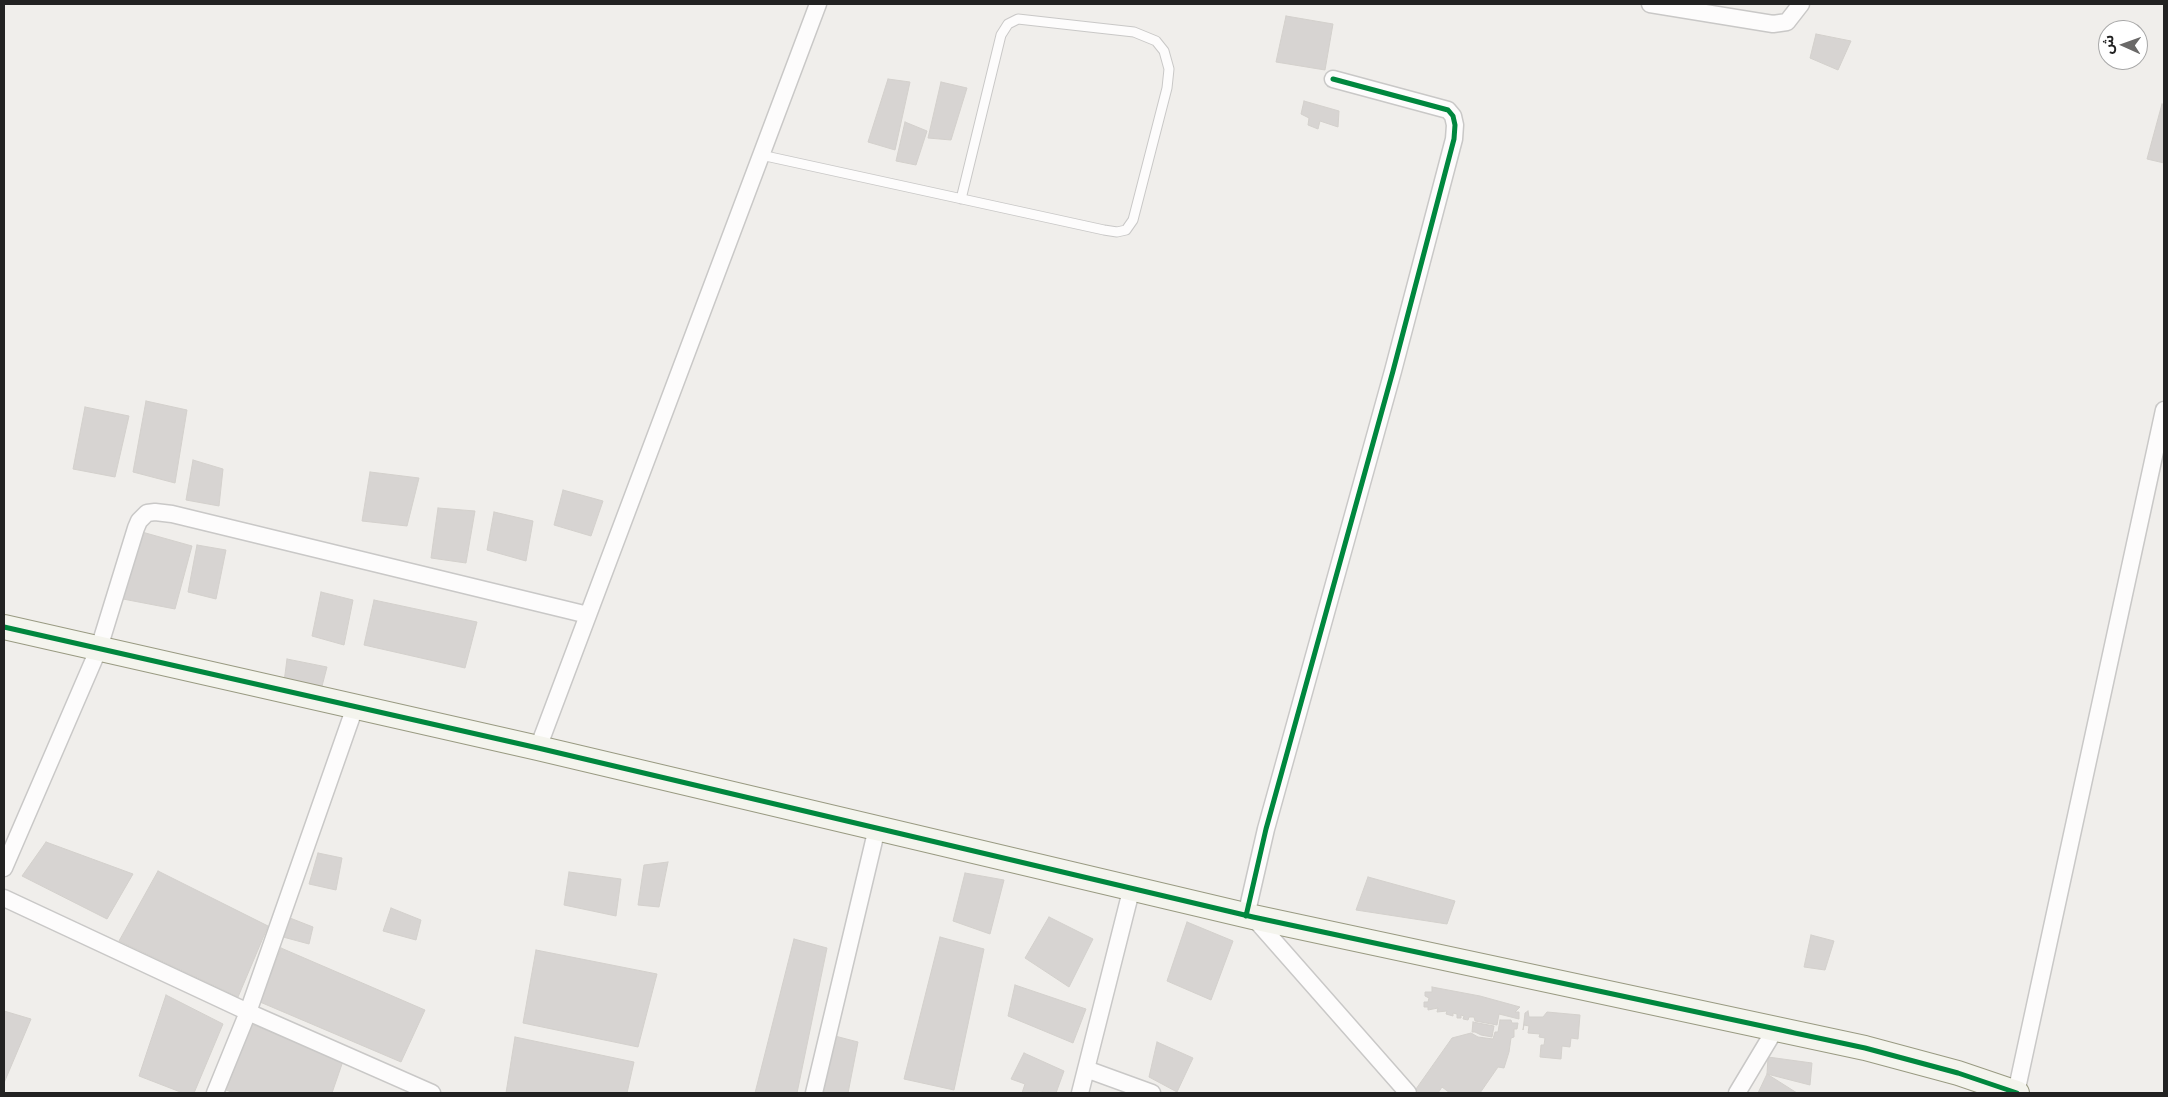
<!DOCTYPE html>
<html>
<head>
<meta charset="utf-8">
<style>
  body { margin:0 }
  #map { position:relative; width:2168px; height:1097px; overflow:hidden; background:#f0eeeb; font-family:"Nunito Sans","Noto Sans Arabic",sans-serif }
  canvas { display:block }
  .frame { position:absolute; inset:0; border:5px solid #222; pointer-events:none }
  .north { position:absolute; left:2098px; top:20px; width:50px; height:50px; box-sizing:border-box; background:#fff; border:1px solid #a7a7a7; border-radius:50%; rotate:272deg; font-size:14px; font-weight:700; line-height:20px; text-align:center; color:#222 }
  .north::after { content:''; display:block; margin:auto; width:18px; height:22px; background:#6a6968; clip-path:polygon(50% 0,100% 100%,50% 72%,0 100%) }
</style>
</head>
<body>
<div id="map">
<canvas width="2168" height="1097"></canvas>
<div class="frame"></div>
<div class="north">ش</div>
</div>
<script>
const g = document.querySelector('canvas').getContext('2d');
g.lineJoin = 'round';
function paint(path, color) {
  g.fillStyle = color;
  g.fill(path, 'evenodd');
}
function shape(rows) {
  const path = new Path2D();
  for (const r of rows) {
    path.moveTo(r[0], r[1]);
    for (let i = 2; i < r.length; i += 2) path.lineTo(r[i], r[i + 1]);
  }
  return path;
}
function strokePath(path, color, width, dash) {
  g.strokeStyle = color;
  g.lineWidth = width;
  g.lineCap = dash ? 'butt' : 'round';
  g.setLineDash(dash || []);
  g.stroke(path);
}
const building = shape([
  [1286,16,1333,24,1325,70,1276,62,1286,16],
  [1816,34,1851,41,1838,70,1810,58,1816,34],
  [888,79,910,82,895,150,868,142,888,79],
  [941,82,967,88,951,140,928,138,941,82],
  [1304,101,1339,111,1338,127,1320,121,1318,129,1308,125,1309,118,1301,114,1304,101],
  [2162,104,2164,105,2164,163,2147,159,2162,104],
  [905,122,927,131,916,165,896,161,905,122],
  [146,401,187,410,175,483,133,472,146,401],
  [85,407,129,416,115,477,73,469,85,407],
  [193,460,223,469,219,506,186,500,193,460],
  [370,472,419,478,407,526,362,521,370,472],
  [563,490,603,501,591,536,554,525,563,490],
  [438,508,475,511,466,563,431,558,438,508],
  [494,512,533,521,526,561,487,550,494,512],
  [142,532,192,546,175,609,123,599,142,532],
  [197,545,226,550,216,599,188,592,197,545],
  [321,592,353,600,344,645,312,636,321,592],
  [374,600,477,622,465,668,364,645,374,600],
  [287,659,327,667,321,690,284,682,287,659],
  [46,842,133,874,107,919,22,876,46,842],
  [318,853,342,858,336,890,309,884,318,853],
  [668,862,659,907,638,905,644,865,668,862],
  [158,871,268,926,238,997,119,941,158,871],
  [569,872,621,879,616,916,564,905,569,872],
  [965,873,1004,880,990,934,953,921,965,873],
  [1368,877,1455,901,1447,924,1356,910,1368,877],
  [391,908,421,920,416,940,383,931,391,908],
  [1049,917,1093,939,1069,987,1025,958,1049,917],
  [290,918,313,927,309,944,283,937,290,918],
  [1187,922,1233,941,1211,1000,1167,981,1187,922],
  [1811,935,1834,941,1825,970,1804,967,1811,935],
  [940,937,984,949,954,1090,904,1079,940,937],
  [794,939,827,948,797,1093,755,1093,794,939],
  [281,948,425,1010,401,1062,260,1002,281,948],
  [536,950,657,974,638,1047,523,1023,536,950],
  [1015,985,1086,1009,1073,1043,1008,1016,1015,985],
  [1432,987,1480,996,1520,1007,1515,1012,1519,1012,1519,1019,1499,1014,1497,1025,1475,1021,1474,1017,1469,1017,1468,1020,1463,1019,1464,1016,1461,1015,1461,1018,1457,1018,1457,1014,1453,1013,1453,1016,1446,1014,1447,1011,1437,1012,1438,1008,1428,1010,1428,1007,1424,1007,1424,1002,1428,1002,1429,998,1425,996,1425,992,1432,992,1432,987],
  [166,995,223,1024,194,1093,183,1093,139,1076,166,995],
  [4,1011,31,1019,4,1083,4,1011],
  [1528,1011,1529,1017,1543,1017,1547,1012,1580,1015,1578,1039,1571,1038,1570,1047,1562,1046,1561,1059,1540,1057,1541,1045,1544,1045,1545,1038,1539,1037,1540,1034,1528,1033,1529,1026,1524,1025,1523,1030,1525,1013,1528,1011],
  [1500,1020,1511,1020,1512,1023,1518,1023,1517,1029,1514,1029,1514,1037,1511,1038,1509,1052,1504,1068,1498,1067,1480,1093,1450,1093,1442,1087,1438,1093,1419,1093,1416,1089,1452,1038,1471,1033,1478,1037,1493,1039,1495,1032,1498,1032,1500,1020],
  [1473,1022,1494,1026,1492,1037,1481,1035,1475,1032,1472,1032,1473,1022],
  [251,1024,343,1061,332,1093,234,1093,226,1090,251,1024],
  [835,1036,858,1042,848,1093,818,1093,835,1036],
  [515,1037,634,1062,627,1093,506,1093,515,1037],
  [1157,1042,1193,1058,1177,1092,1149,1077,1157,1042],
  [1024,1053,1064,1071,1056,1093,1038,1091,1037,1093,1022,1093,1025,1084,1011,1079,1024,1053],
  [1768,1057,1812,1063,1810,1085,1767,1074,1768,1057],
  [1767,1074,1797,1093,1758,1093,1767,1074]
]);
paint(building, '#d7d4d2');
strokePath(building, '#d3d0cc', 1);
const lane = shape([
  [761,155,1104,230,1117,232,1126,230,1133,220,1167,88,1169,69,1164,51,1156,41,1134,32,1018,19,1008,24,1001,35,961,199]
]);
const street = shape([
  [1650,4,1773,24,1787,22,1801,4],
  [538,748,818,4],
  [4,868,99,648,136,528,139,521,147,513,155,512,172,514,588,615],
  [4,898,248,1012,432,1093],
  [1246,916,1266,829,1393,371,1454,139,1455,125,1453,116,1448,110,1333,79],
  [1253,917,1408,1093],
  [1086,1069,1152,1093],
  [215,1093,248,1012,355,707],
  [814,1093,877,828],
  [1080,1093,1132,887],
  [1737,1093,1776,1028],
  [2016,1093,2164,410]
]);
const secondary = shape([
  [4,627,538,748,1253,917,1865,1048,1958,1073,2017,1093]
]);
strokePath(lane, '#c9c8c7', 11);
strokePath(street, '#c9c8c7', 19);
strokePath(secondary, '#999a82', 26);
strokePath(lane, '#fdfcfc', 9);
strokePath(street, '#fdfcfc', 16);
strokePath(secondary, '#f4f4ed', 24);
strokePath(shape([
  [4,627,538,748,1253,917,1865,1048,1958,1073,2017,1093],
  [1246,916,1266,829,1393,371,1454,139,1455,125,1453,116,1448,110,1333,79]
]), '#00873e', 5);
</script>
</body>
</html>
